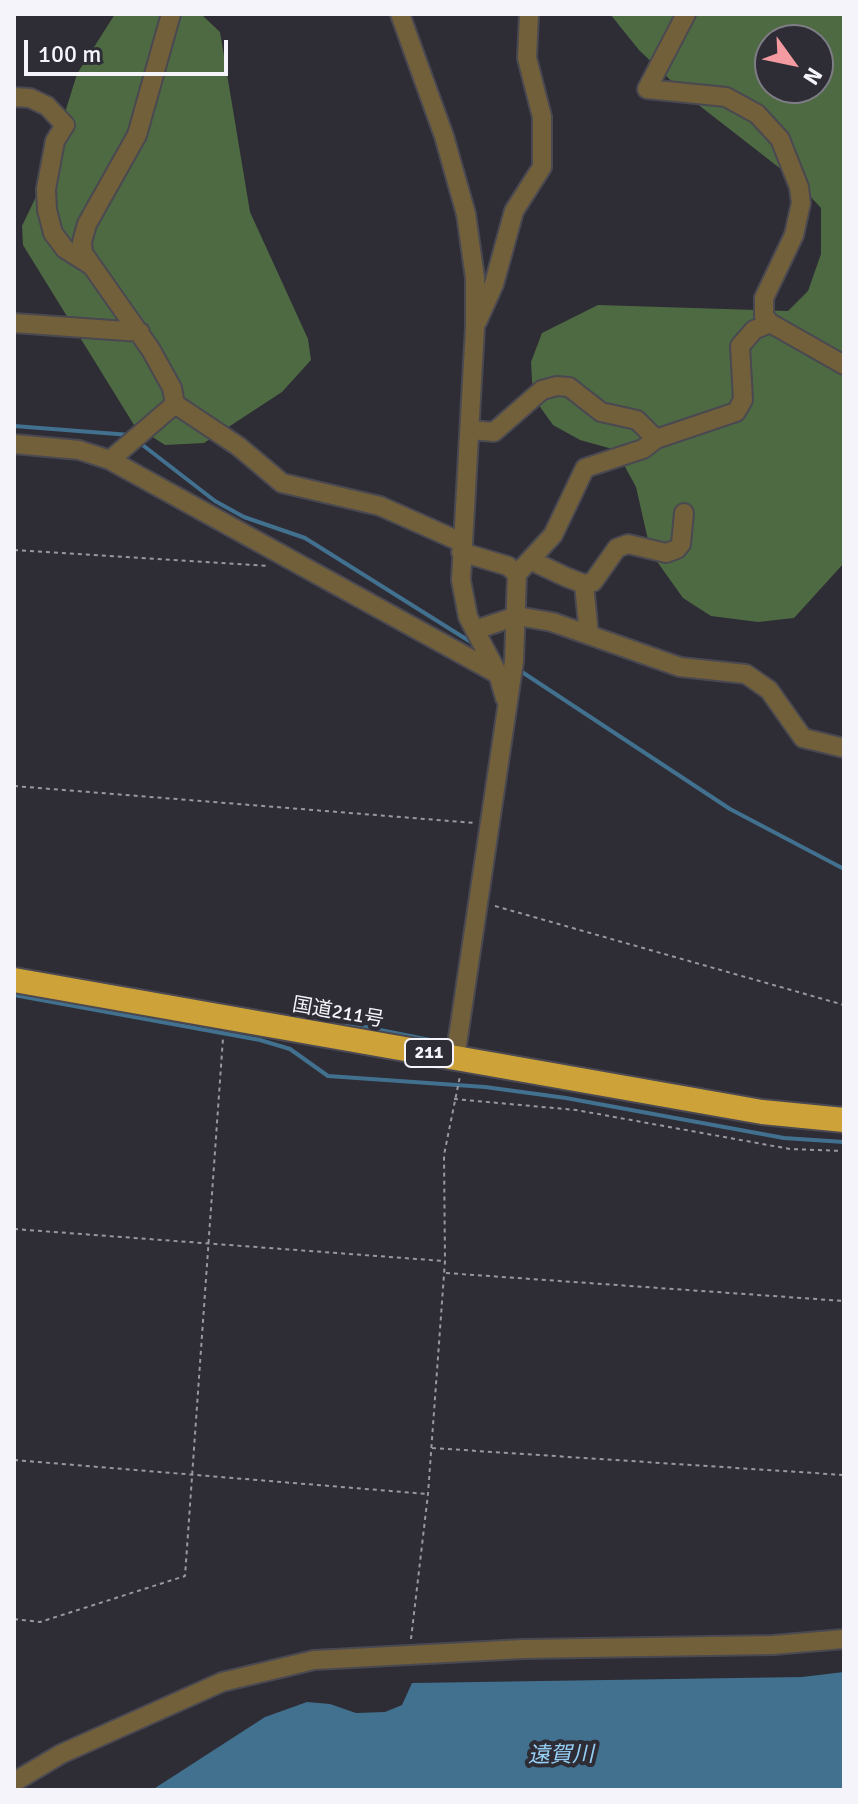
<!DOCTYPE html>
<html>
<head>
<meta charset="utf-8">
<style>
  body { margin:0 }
  #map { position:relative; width:858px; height:1804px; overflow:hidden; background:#2e2c35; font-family:Signika,sans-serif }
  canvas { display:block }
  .frame { position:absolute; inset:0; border:16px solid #f5f4fa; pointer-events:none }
  .north { position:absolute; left:754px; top:24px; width:80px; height:80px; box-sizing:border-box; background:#2e2c35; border:2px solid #7e7c84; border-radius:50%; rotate:123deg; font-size:22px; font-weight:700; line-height:32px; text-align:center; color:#f5f4fa }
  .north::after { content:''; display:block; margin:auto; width:28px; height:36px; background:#f49aa1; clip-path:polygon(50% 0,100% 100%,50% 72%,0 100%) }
  .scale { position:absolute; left:24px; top:40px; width:204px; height:36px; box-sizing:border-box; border:4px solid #f5f4fa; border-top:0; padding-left:10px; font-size:24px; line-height:28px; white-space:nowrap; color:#f5f4fa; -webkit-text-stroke:6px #2e2c35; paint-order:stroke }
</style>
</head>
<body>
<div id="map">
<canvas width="858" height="1804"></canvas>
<div class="frame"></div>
<div class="north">N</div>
<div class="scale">100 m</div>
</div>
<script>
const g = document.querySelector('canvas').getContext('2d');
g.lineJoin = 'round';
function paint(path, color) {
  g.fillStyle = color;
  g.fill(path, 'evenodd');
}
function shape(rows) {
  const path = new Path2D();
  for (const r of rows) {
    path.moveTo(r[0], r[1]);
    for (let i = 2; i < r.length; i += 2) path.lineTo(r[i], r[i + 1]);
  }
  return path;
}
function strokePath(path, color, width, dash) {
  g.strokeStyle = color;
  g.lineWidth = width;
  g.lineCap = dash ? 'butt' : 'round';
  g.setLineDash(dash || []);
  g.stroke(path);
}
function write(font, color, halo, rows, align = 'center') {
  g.font = font + ' Signika,"Noto Sans JP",sans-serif';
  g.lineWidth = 8;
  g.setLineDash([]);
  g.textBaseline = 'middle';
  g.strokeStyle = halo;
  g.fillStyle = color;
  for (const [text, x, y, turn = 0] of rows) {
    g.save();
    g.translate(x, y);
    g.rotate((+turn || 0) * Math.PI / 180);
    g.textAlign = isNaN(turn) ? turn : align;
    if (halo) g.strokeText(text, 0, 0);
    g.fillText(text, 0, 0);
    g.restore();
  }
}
paint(shape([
  [115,14,201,14,220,32,250,212,308,339,311,360,282,392,204,443,165,445,134,425,23,245,22,226,44,180,77,74],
  [610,14,844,14,844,563,794,618,758,622,711,616,683,598,651,553,636,487,616,450,580,440,553,425,533,397,531,362,542,333,598,305,788,311,808,291,821,254,821,208,795,180,687,96,639,50],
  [770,40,818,40,818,88,770,88]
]), '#4e6a43');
paint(shape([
  [844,1672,844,1790,152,1790,265,1717,307,1702,330,1704,356,1713,385,1712,402,1705,412,1683,802,1677]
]), '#41718e');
strokePath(shape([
  [14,426,130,435],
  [140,443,215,501,244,517,305,538,474,644],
  [519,670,730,809,844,869],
  [14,995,260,1040,290,1049,328,1076,485,1087,566,1098,784,1138,844,1142],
  [339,1026,355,1025,445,1043]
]), '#41718e', 4);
const minor = shape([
  [171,14,137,135,87,224,82,242,83,253,151,350,172,388,175,404,238,446,282,483,380,506,461,542],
  [400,14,444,136,466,214,475,278,475,327,461,580,468,617,498,674,505,698],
  [686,14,647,89,726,97,757,114,780,139,799,187,801,203,794,235,764,298,764,316,770,323,844,365],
  [14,97,30,98,47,106,65,125,55,141,46,189,47,210,53,233,65,249,92,266],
  [477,322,494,284,514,211,542,167,542,117,527,58,529,14],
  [14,323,140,332],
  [472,430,494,432,542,390,557,386,569,387,601,412,637,420,656,439],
  [14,444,79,450,110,460,498,674],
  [110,460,175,404],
  [461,552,508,566,517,574],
  [532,561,566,577,584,584,593,582,617,548,628,544,666,553,677,549,681,544,684,513],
  [584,584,589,635],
  [475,630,517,616,552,622,680,667,746,674,769,690,803,738,844,748],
  [455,1058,514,661,517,574,553,535,585,468,643,449,656,439,736,412,743,400,740,346,754,330,770,323],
  [14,1782,61,1754,222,1682,314,1660,523,1649,773,1645,844,1639]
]);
const highway = shape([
  [14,980,762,1112,844,1120]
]);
strokePath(minor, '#4a4851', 22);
strokePath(highway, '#4a4851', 28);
strokePath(shape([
  [14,550,268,566],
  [14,786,475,823],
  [495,906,844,1005],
  [454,1099,576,1110,790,1149,844,1151],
  [14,1229,444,1261],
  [446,1273,844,1301],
  [432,1448,844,1475],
  [14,1460,427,1494],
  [14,1619,40,1622,185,1576,223,1038],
  [411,1639,428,1494,445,1261,444,1155,460,1076]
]), '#9a989f', 2, [4, 4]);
strokePath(minor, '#71603a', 18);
strokePath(highway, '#cda339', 24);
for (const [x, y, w] of [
  [429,1053,48]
]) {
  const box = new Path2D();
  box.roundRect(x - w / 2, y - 14, w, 28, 6);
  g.fillStyle = '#2e2c35';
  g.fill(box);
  strokePath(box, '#f5f4fa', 2);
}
write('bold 18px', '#f5f4fa', null, [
  ["211",429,1053]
]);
write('20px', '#f5f4fa', '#2e2c35', [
  ["国道211号",338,1013,10]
]);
write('italic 22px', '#96d0f6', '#2e2c35', [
  ["遠賀川",561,1756,-1]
]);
</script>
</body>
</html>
